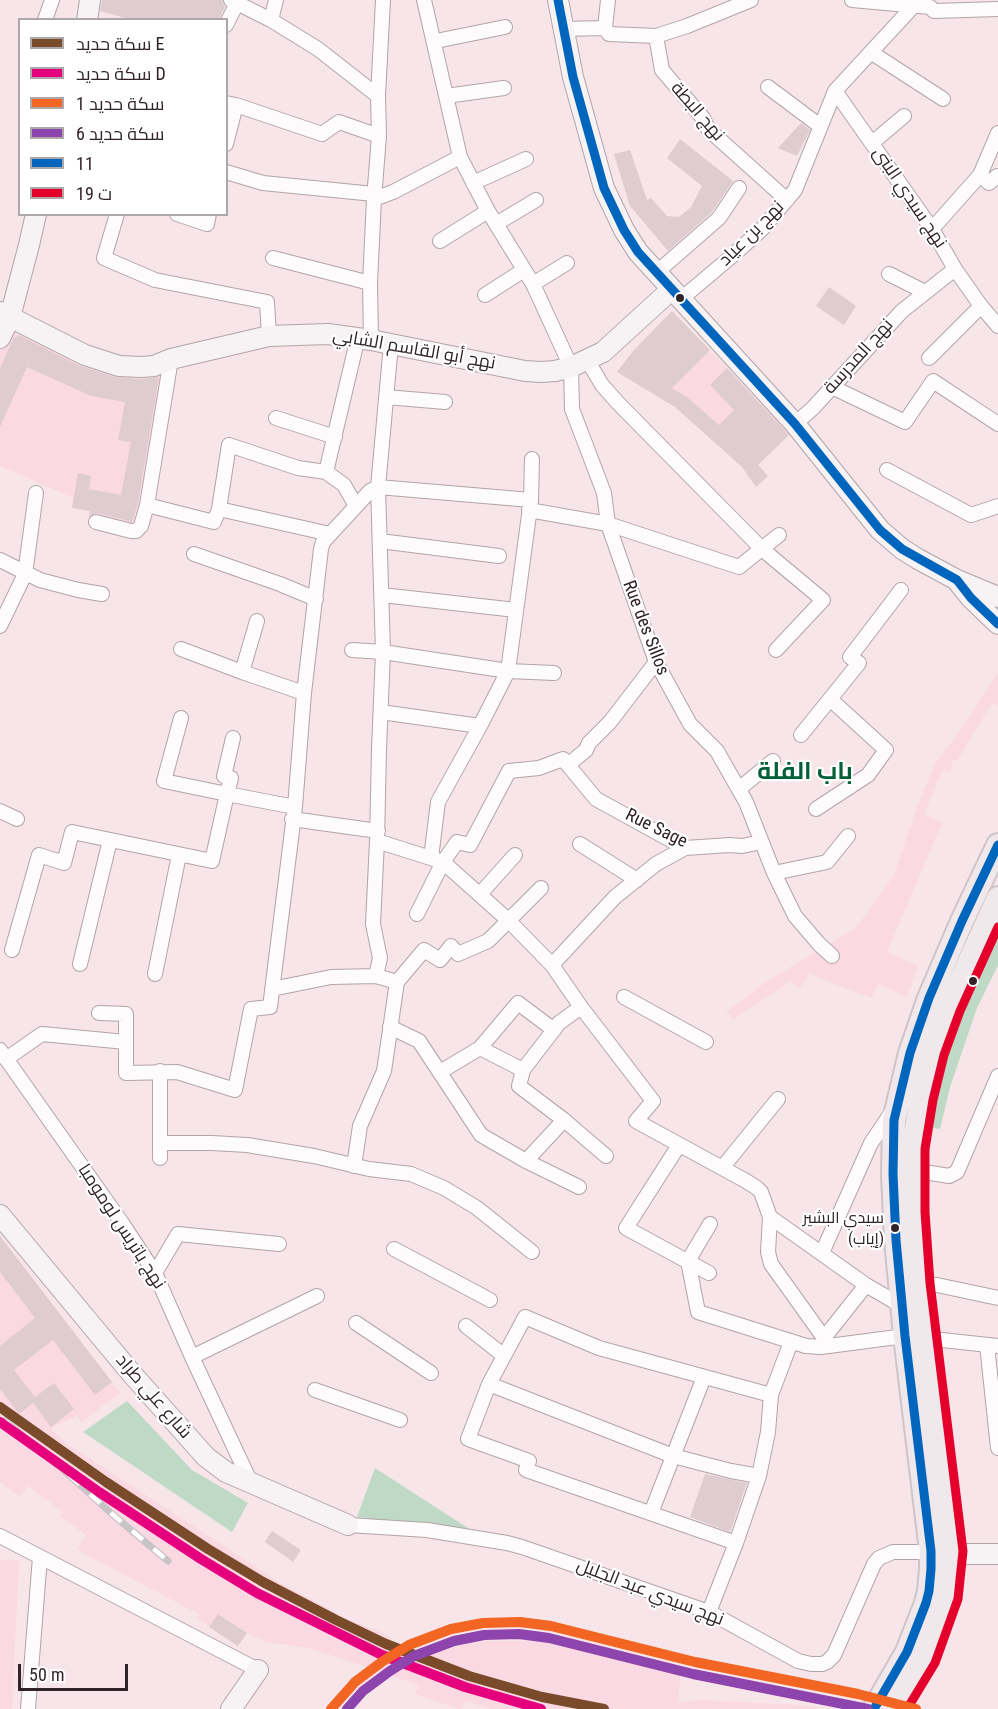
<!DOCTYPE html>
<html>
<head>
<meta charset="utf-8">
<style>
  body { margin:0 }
  #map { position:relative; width:998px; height:1709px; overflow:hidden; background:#f7e5ea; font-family:"Roboto Condensed",Cairo,sans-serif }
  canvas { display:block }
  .legend { position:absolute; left:18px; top:18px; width:210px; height:198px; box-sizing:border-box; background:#fff; border:2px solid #ada7a9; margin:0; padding:8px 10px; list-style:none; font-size:18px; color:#312327 }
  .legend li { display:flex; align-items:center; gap:12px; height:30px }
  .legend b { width:30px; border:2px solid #ada7a9 }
  .scale { position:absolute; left:18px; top:1664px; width:110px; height:27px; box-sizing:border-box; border:3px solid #312327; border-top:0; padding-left:8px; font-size:18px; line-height:21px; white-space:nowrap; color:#312327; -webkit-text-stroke:4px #fff; paint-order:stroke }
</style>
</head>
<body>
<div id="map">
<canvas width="998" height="1709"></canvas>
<ul class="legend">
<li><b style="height:8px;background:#7a4b2a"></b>سكة حديد E</li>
<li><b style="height:8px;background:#e5007d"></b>سكة حديد D</li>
<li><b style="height:8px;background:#f26522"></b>سكة حديد 1</li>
<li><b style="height:8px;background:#8e44ad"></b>سكة حديد 6</li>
<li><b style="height:8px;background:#0065bd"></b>11</li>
<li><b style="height:8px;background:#e4002b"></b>19 ت</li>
</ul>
<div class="scale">50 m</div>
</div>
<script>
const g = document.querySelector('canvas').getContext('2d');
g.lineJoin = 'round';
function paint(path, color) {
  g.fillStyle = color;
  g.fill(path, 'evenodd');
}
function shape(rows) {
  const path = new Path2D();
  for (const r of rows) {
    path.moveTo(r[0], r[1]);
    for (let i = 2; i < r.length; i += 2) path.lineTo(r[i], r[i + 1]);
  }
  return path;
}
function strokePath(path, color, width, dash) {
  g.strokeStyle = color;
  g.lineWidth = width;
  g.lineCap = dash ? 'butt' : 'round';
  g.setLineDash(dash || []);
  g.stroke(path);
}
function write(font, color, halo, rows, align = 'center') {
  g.font = font + ' "Roboto Condensed",Cairo,sans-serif';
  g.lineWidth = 4.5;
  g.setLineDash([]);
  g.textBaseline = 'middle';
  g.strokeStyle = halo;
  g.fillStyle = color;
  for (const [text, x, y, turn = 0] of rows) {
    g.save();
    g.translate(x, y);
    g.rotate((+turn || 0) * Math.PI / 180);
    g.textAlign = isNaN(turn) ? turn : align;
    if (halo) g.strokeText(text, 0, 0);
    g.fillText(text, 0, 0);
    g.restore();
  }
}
paint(shape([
  [672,311,790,434,758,465,768,476,756,487,742,467,675,407,617,372,633,351],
  [13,325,104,367,164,376,137,525,89,517,89,511,72,508,73,498,0,466,0,352],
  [998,672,998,706,992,703,957,761,953,759,950,773,943,769,924,814,942,823,887,952,918,965,907,997,878,984,871,998,809,974,800,988,790,982,733,1019,726,1012,767,981,856,928,894,875,917,807,935,764,964,725],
  [0,1236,120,1393,81,1422,77,1416,51,1428,66,1443,279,1582,349,1620,382,1632,398,1644,429,1655,463,1645,485,1641,531,1641,554,1644,681,1672,678,1702,701,1700,801,1705,822,1709,491,1709,465,1701,462,1709,458,1709,415,1694,418,1685,370,1668,308,1648,266,1642,247,1633,218,1614,209,1627,197,1618,199,1614,77,1550,86,1535,60,1516,63,1512,28,1486,20,1497,0,1482],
  [0,1560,19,1560,12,1709,0,1709]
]), '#fbd9e2');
paint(shape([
  [998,920,998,965,977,1008,950,1087,940,1129,926,1127,933,1085,961,1003],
  [127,1401,192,1470,248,1503,232,1532,83,1432],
  [375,1468,474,1532,357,1517]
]), '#bed9c6');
paint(shape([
  [102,0,222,0,225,7,219,20,132,20,100,11],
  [801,123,810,130,797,156,778,148],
  [680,139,733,181,712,212,668,251,630,206,614,154,630,150,647,200,651,198,667,216,679,217,691,207,702,186,667,158],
  [829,287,856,306,844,325,816,306],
  [672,311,710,350,672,388,688,398,719,425,734,410,710,385,727,368,789,435,758,465,768,476,756,487,742,467,675,407,617,372,633,351],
  [19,335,80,366,115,377,142,379,159,377,138,503,132,522,98,513,93,514,89,517,90,511,72,508,78,473,91,476,89,489,121,495,131,442,118,440,125,402,91,396,27,367,0,427,0,368,13,339],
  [0,1236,112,1382,95,1395,53,1340,14,1370,35,1397,54,1383,74,1409,51,1427,33,1403,19,1414,0,1389,0,1346,35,1318,0,1272],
  [705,1474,747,1483,730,1532,690,1517],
  [272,1531,301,1550,293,1562,265,1542],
  [218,1614,247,1633,238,1646,209,1627]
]), '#deccd1');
const street = shape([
  [231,0,271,20,318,49,378,96],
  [424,0,460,157,488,211,533,284,571,367,572,409,604,493,608,524,656,662,690,724,717,751,746,802,774,873,795,916,819,944,832,956],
  [852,0,930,7,934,11,998,9],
  [45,20,52,0],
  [271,20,276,0],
  [226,25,237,3],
  [605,28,608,0],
  [563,29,605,28,609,34,656,36,687,26,751,0],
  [656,36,662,70,703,118,708,129,787,200],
  [436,41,505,27],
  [872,53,943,99],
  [768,87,820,126],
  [835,91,932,229,955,269,981,306,998,326],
  [446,96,504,88],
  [226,103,236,105,226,144],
  [236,105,322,134,339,122,379,136],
  [872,143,904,116],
  [226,172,263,183,374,194],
  [980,175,989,183,997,176,998,177],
  [473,183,526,159],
  [374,199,393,192,460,157],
  [117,214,104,258,155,280,267,302,269,336],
  [177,214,207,224,209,214],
  [496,224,536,200],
  [932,229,980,175,998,133],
  [440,241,488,211],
  [273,258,370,283],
  [656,273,719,218,739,188],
  [889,274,925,292],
  [533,284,567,263],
  [485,295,524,270],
  [681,299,732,256,762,229,795,190,835,91,919,0],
  [371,340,370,283,374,199,379,136,378,96,383,0],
  [929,358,981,306],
  [592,368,602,385,618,403,762,549,823,600,776,650],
  [832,387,905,422,933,381,998,424],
  [386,397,445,402],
  [276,418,335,437],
  [795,424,813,408,902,311,955,269],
  [887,470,971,515,998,506],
  [326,472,344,485,356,506],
  [147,505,214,522,219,509,229,445,298,468,326,472,358,337],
  [219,509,330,534],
  [529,510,608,524,739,567,779,535],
  [96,522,131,531,136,531,141,526,147,505,171,359],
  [380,541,499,556],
  [194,554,280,584,316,599],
  [0,560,40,580,78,590,102,594],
  [382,595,516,610],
  [0,626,25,574,36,493],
  [181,649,242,672,304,693],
  [352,650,383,652,508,671,554,673],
  [242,672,257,621],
  [381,712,480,726],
  [181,718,164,781,227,794,231,778,224,776,233,738],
  [801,735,859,663,850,657,901,590],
  [569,764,586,750,589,743,610,722,656,662],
  [739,789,773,761],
  [816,809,868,775,886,750,830,699],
  [0,811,17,819],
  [292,819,378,831],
  [377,841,443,862,508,920,552,965,581,1007,653,1101,636,1121,746,1181,757,1188,761,1192,770,1217,768,1252,771,1264,829,1345],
  [580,844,637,880],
  [431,858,438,802,480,726,508,671,531,500,532,459],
  [774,873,827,862,848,836],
  [480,894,515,855],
  [417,914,443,862,457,842,470,845,509,771,539,768,563,759,596,799,685,848,730,845,742,846,762,842],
  [12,950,39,855,64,863,72,832,212,861,227,794,295,807],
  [80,964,110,840],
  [552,965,615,897,656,864,685,848],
  [155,974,179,855],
  [376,976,380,958,373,924,377,841,379,749,383,652,378,487,391,344],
  [272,989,331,977,376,976,397,982],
  [624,997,706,1042],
  [99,1013,126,1014,126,1073,177,1072,235,1090,251,1009,270,1007,295,807,304,693,321,549,323,542,370,491,378,487,531,500],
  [390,1027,419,1041,481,1135,526,1161,579,1187],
  [480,1048,518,1003,554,1030],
  [0,1050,122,1223,155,1273,192,1357,250,1481],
  [6,1059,42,1034,126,1042],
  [523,1070,519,1086,564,1120,606,1156],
  [440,1072,480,1048,523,1070,559,1023,581,1007],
  [160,1143,212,1143,247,1145,314,1156,369,1169,411,1174,444,1188,477,1208,532,1252],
  [679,1145,626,1228,709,1273],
  [160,1158,160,1071],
  [526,1161,564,1120],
  [354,1166,360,1126,384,1071,397,982,424,950,440,960,451,946,458,954,488,941,541,888],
  [722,1168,778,1099],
  [912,1170,949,1176,957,1172,998,1076],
  [770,1217,866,1285,902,1306],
  [710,1224,688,1261,698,1312,806,1346,821,1347,905,1336,998,1346],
  [394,1249,490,1300],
  [822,1253,871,1143,894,1109],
  [155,1273,178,1234,279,1244],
  [918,1284,937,1285,998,1298],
  [356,1323,431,1373],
  [466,1326,503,1355],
  [824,1338,866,1285],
  [987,1345,998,1448],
  [192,1357,317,1296],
  [489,1384,673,1456,731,1471,759,1476],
  [315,1390,400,1420],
  [651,1513,704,1377],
  [348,1525,427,1530,507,1543,522,1547,709,1612,798,1661,811,1664,822,1664,827,1662,834,1655,874,1564,879,1558,893,1552,936,1552],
  [0,1536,258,1670],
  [736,1543,526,1470,529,1461,468,1439,489,1384,525,1317,599,1348,771,1395],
  [709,1612,736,1543,759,1476,768,1432,771,1395,791,1342],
  [28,1709,40,1557]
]);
const secondary = shape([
  [558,0,573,77,604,188,624,230,638,252,795,424,880,530,902,549,918,559,957,580,998,597],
  [87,20,90,0],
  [0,312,85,355,119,366,142,367,154,366,171,359,269,336,328,334,371,340,525,371,541,372,555,371,571,367,603,352,672,289],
  [0,338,10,317,29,245,36,214],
  [958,582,971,598,998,624],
  [0,1215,132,1374,206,1457,226,1472,348,1525],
  [950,1554,998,1554],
  [231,1709,258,1670]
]);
const primary = shape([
  [874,1709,907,1652,926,1603,929,1591,931,1569,931,1551,905,1336,896,1240,893,1174,894,1120,910,1053,929,998,962,921,998,845],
  [893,1709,924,1658,947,1595,950,1569,951,1550,918,1284,913,1212,913,1148,921,1098,932,1051,949,1006,998,898]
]);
strokePath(street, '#b2a4a7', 16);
strokePath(secondary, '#b2a4a7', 22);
strokePath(primary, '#cfc5c8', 26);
strokePath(street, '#fefbfc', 14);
strokePath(secondary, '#f7f2f3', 20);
strokePath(primary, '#f0e8ea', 22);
const rail = shape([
  [5,1421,59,1466,112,1514,168,1561]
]);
strokePath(rail, '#c8c3c5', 7);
strokePath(rail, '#fff', 4.5, [14]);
strokePath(shape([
  [558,0,573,77,604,188,624,230,638,252,795,424,880,530,902,549,957,580,971,598,998,624],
  [874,1709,907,1652,926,1603,929,1591,931,1569,931,1551,905,1336,896,1240,893,1174,894,1120,910,1053,929,998,962,921,998,845]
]), '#0065bd', 9);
strokePath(shape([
  [907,1709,935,1663,958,1599,963,1551,930,1283,925,1212,925,1149,933,1100,944,1055,960,1011,998,927]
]), '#e4002b', 9);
strokePath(shape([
  [0,1407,106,1482,208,1549,263,1582,336,1620,386,1644,469,1676,542,1697,604,1709]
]), '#7a4b2a', 10);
strokePath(shape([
  [0,1422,99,1492,201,1559,257,1593,382,1655,465,1687,541,1709]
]), '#e5007d', 10);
strokePath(shape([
  [331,1709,355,1682,383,1661,409,1645,451,1629,483,1623,520,1622,551,1626,695,1662,858,1694,916,1709]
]), '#f26522', 10);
strokePath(shape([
  [347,1709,363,1691,390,1671,414,1656,454,1641,484,1635,519,1634,549,1638,693,1674,868,1709]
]), '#8e44ad', 10);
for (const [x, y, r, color] of [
  [680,298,5,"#312327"],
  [973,981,5,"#312327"],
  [895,1228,5,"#312327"]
]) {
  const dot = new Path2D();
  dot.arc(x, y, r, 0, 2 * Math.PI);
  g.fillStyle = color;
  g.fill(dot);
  strokePath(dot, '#fff', 2);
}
write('16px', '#312327', '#fff', [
  ["سيدي البشير",884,1219],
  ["(إياب)",884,1240]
], 'right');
write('18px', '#312327', '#fff', [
  ["نهج البطة",697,112,49],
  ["نهج سيدي البنى",909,198,56],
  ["نهج بن عياد",752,234,-45],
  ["نهج أبو القاسم الشابي",414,350,10],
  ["نهج المدرسة",859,357,-48],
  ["Rue des Sillos",645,628,69],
  ["Rue Sage",656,829,26],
  ["نهج باتريس لومومبا",121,1227,57],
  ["شارع علي طراد",153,1397,49],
  ["نهج سيدي عبد الجليل",650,1593,21]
]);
write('bold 24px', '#025f39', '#fff', [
  ["باب الفلة",805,773]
]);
</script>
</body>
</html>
